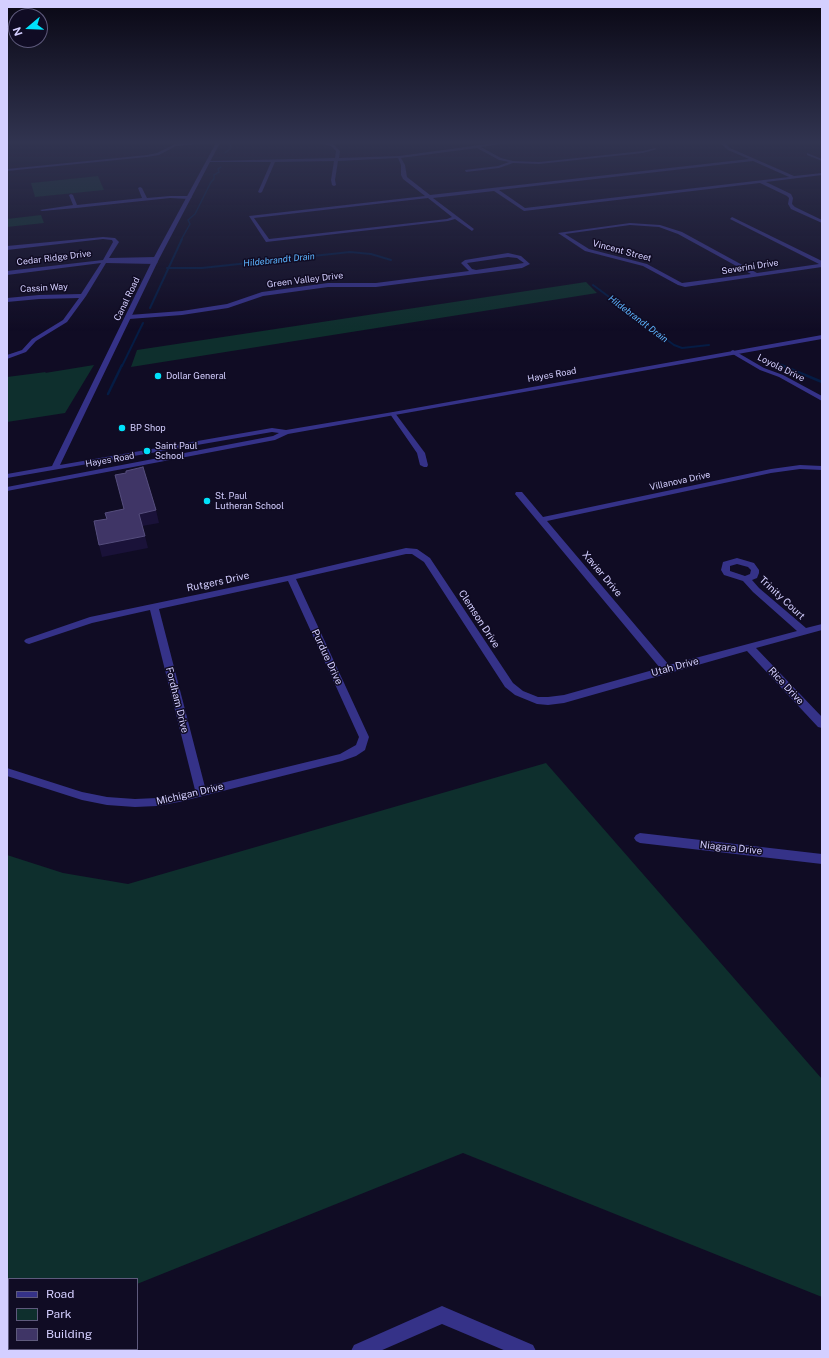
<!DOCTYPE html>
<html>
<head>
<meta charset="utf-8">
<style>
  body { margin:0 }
  #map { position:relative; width:829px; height:1358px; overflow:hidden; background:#100c24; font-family:"Public Sans",sans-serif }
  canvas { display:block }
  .frame { position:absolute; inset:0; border:8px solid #d4cfff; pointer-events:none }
  .legend { position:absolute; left:8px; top:1278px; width:130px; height:72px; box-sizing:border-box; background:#100c24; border:1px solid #5e5a7c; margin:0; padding:5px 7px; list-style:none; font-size:12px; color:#d4cfff }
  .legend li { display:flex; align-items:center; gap:8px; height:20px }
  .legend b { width:20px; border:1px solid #5e5a7c }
  .north { position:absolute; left:8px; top:8px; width:40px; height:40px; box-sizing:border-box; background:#100c24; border:1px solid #5e5a7c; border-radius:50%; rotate:251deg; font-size:11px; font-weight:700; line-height:16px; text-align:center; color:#d4cfff }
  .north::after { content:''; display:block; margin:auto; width:14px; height:18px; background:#00e2fa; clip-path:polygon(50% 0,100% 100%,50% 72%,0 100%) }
</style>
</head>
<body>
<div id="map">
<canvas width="829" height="1358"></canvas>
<div class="frame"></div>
<ul class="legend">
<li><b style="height:5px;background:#353288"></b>Road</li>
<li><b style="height:11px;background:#0e2f2d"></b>Park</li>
<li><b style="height:11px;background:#3f3566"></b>Building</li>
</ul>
<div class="north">N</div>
</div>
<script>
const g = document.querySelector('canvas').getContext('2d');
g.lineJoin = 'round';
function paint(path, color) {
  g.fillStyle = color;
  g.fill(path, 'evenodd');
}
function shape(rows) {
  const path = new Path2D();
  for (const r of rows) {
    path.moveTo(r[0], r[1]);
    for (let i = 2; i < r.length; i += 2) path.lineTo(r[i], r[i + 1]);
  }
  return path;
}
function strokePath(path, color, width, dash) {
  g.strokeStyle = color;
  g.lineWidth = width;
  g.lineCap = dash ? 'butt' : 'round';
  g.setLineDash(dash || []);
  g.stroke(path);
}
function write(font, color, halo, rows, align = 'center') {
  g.font = font + ' "Public Sans",sans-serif';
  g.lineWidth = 3;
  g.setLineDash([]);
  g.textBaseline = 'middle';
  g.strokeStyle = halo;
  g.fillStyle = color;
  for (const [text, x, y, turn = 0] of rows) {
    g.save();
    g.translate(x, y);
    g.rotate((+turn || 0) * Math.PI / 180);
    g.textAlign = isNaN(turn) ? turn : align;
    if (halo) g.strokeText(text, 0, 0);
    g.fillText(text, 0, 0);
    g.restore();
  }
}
paint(shape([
  [98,176,104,190,35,197,31,183],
  [41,215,44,223,7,227,7,219],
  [586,282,597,293,131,367,137,350],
  [94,365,65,413,7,422,7,377,46,372,45,373],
  [546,763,822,1079,822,1297,463,1153,137,1284,137,1279,9,1279,9,1335,7,1336,7,855,63,873,128,884]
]), '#0e2f2d');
strokePath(shape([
  [225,153,231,148,230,143,232,141],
  [181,240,190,224,188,220,195,214,211,182,214,179,214,175,219,172,218,169,221,167]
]), '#051c44', 1.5);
strokePath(shape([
  [167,268,202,268,350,252,371,254,391,260],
  [593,285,674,345,682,348,709,345],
  [150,308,182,239],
  [773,362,783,366],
  [122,366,143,323]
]), '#051c44', 2);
strokePath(shape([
  [781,365,822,382],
  [108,394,122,365]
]), '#051c44', 2.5);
paint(shape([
  [127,141,133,141,136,143,134,144,127,141],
  [213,141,221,142,176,146,159,155,147,157,7,171,7,169,147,155,157,153,175,144,213,141],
  [279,141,285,141,280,143,279,141],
  [311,141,328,143,345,141,333,144,340,151,339,158,399,156,509,141,521,141,481,147,501,158,513,161,539,162,643,151,655,148,657,149,643,153,539,164,513,163,499,168,466,172,465,170,498,166,509,162,499,160,477,148,401,158,405,165,407,177,430,195,749,159,728,150,718,141,723,141,730,148,794,176,822,173,822,175,766,182,791,194,793,198,792,204,795,207,822,220,822,223,791,209,788,204,789,198,787,196,760,183,524,211,494,191,433,198,474,229,472,231,455,219,448,221,266,242,249,216,425,196,403,179,401,175,401,165,398,158,338,161,335,180,336,185,334,186,332,185,331,180,334,161,275,162,262,192,260,193,258,192,271,162,209,162,207,161,335,158,336,151,331,146,311,141],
  [753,161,789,177,525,208,499,190,753,161],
  [428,198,452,217,447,219,269,239,254,218,428,198],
  [807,153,822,159,822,161,807,155,807,153],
  [140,187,142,188,147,198,170,196,190,196,192,197,189,199,170,198,76,208,42,211,40,210,73,205,69,195,71,194,73,195,77,205,142,198,138,188,140,187],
  [732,217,822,261,822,267,685,287,678,285,643,266,585,251,558,233,630,223,660,225,682,232,757,273,819,264,730,219,732,217],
  [630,225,659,227,678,234,751,274,682,283,647,264,589,249,565,234,630,225],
  [103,237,115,238,119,242,109,258,156,257,159,259,156,261,158,262,155,264,106,263,86,296,67,322,36,341,26,352,7,359,7,355,22,350,32,339,63,320,79,298,39,299,7,302,7,298,39,295,81,294,101,263,7,275,7,271,103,260,113,242,112,240,103,239,7,250,7,246,103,237],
  [508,253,521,256,530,264,522,268,376,287,328,287,263,296,228,308,182,315,129,319,126,317,129,315,182,311,227,304,262,292,328,283,376,283,469,271,461,263,465,260,508,253],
  [508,257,517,258,524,263,476,270,472,269,467,263,508,257],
  [733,350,764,368,783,375,822,396,822,401,779,377,760,370,731,353,731,351,733,350],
  [393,412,395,413,425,453,428,465,427,467,424,467,420,465,417,453,390,414,393,412],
  [800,465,822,466,822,470,800,469,771,473,547,521,669,665,797,631,753,592,743,581,724,575,721,570,723,562,737,558,754,563,759,570,759,573,757,578,752,580,759,588,806,628,822,624,822,630,756,648,822,717,822,728,818,727,747,651,564,703,548,705,537,704,515,695,505,687,424,562,412,554,406,554,296,579,369,737,365,750,356,756,342,761,179,802,157,806,135,807,107,805,82,800,7,776,7,768,82,792,107,797,135,799,157,798,195,790,150,610,92,623,29,644,26,643,24,641,26,639,90,617,291,575,406,548,417,549,430,558,513,683,523,691,538,697,548,697,564,695,660,668,515,494,516,492,522,492,543,517,771,469,800,465],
  [737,564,748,567,751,570,750,574,745,576,730,571,730,566,737,564],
  [288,581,359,737,356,745,340,754,205,787,159,609,288,581],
  [640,833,822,854,822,864,640,843,636,841,634,838,636,835,640,833],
  [442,1306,533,1345,536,1351,506,1351,442,1324,380,1351,351,1351,354,1345,442,1306],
  [103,1349,121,1349,121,1351,103,1351,103,1349]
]), '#353288');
paint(shape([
  [217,141,221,141,159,259,60,465,272,428,286,430,393,412,822,335,822,339,288,434,275,440,7,491,7,487,273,436,279,433,272,432,7,478,7,474,52,466,153,259,217,141]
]), '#353288');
paint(shape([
  [156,510,159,523,142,526,139,514],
  [145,536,148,548,102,557,99,545]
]), '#1a1239');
const building = shape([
  [143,467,156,510,139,514,145,536,99,545,94,521,107,519,105,513,124,509,115,475,126,473,126,471,143,467]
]);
paint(building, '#3f3566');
strokePath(building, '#564e7e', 1);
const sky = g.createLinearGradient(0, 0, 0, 331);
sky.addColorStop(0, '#090714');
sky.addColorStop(0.43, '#313450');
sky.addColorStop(1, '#31345000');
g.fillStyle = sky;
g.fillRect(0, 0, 829, 331);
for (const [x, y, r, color] of [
  [158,376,4,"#00e2fa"],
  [122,428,4,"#00e2fa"],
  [147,451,4,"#00e2fa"],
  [207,501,4,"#00e2fa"]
]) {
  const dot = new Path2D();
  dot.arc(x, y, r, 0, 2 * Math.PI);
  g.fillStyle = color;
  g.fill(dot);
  strokePath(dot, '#100c24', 1.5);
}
write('9px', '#d4cfff', '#100c24', [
  ["Vincent Street",622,251,15],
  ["Cedar Ridge Drive",54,258,-7],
  ["Severini Drive",750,267,-9],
  ["Green Valley Drive",305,280,-7],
  ["Cassin Way",44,288,-3],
  ["Canal Road",127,299,-64],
  ["Loyola Drive",781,368,26],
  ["Hayes Road",552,375,-10],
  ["Hayes Road",110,460,-10],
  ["Villanova Drive",680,481,-12]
]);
write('italic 9px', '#5db5ff', '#100c24', [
  ["Hildebrandt Drain",279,260,-6],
  ["Hildebrandt Drain",638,319,37]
]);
write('9px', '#d4cfff', '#100c24', [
  ["Dollar General",166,376],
  ["BP Shop",130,428],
  ["Saint Paul",155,446],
  ["School",155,456],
  ["St. Paul",215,496],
  ["Lutheran School",215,506]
], 'left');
write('10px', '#d4cfff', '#100c24', [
  ["Xavier Drive",602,574,50],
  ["Rutgers Drive",218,582,-12],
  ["Trinity Court",782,598,43],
  ["Clemson Drive",479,619,57],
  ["Purdue Drive",327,657,65],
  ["Utah Drive",675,667,-15],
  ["Rice Drive",786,686,47],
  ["Fordham Drive",177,700,76],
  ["Michigan Drive",190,794,-13],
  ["Niagara Drive",731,848,6]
]);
</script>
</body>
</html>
